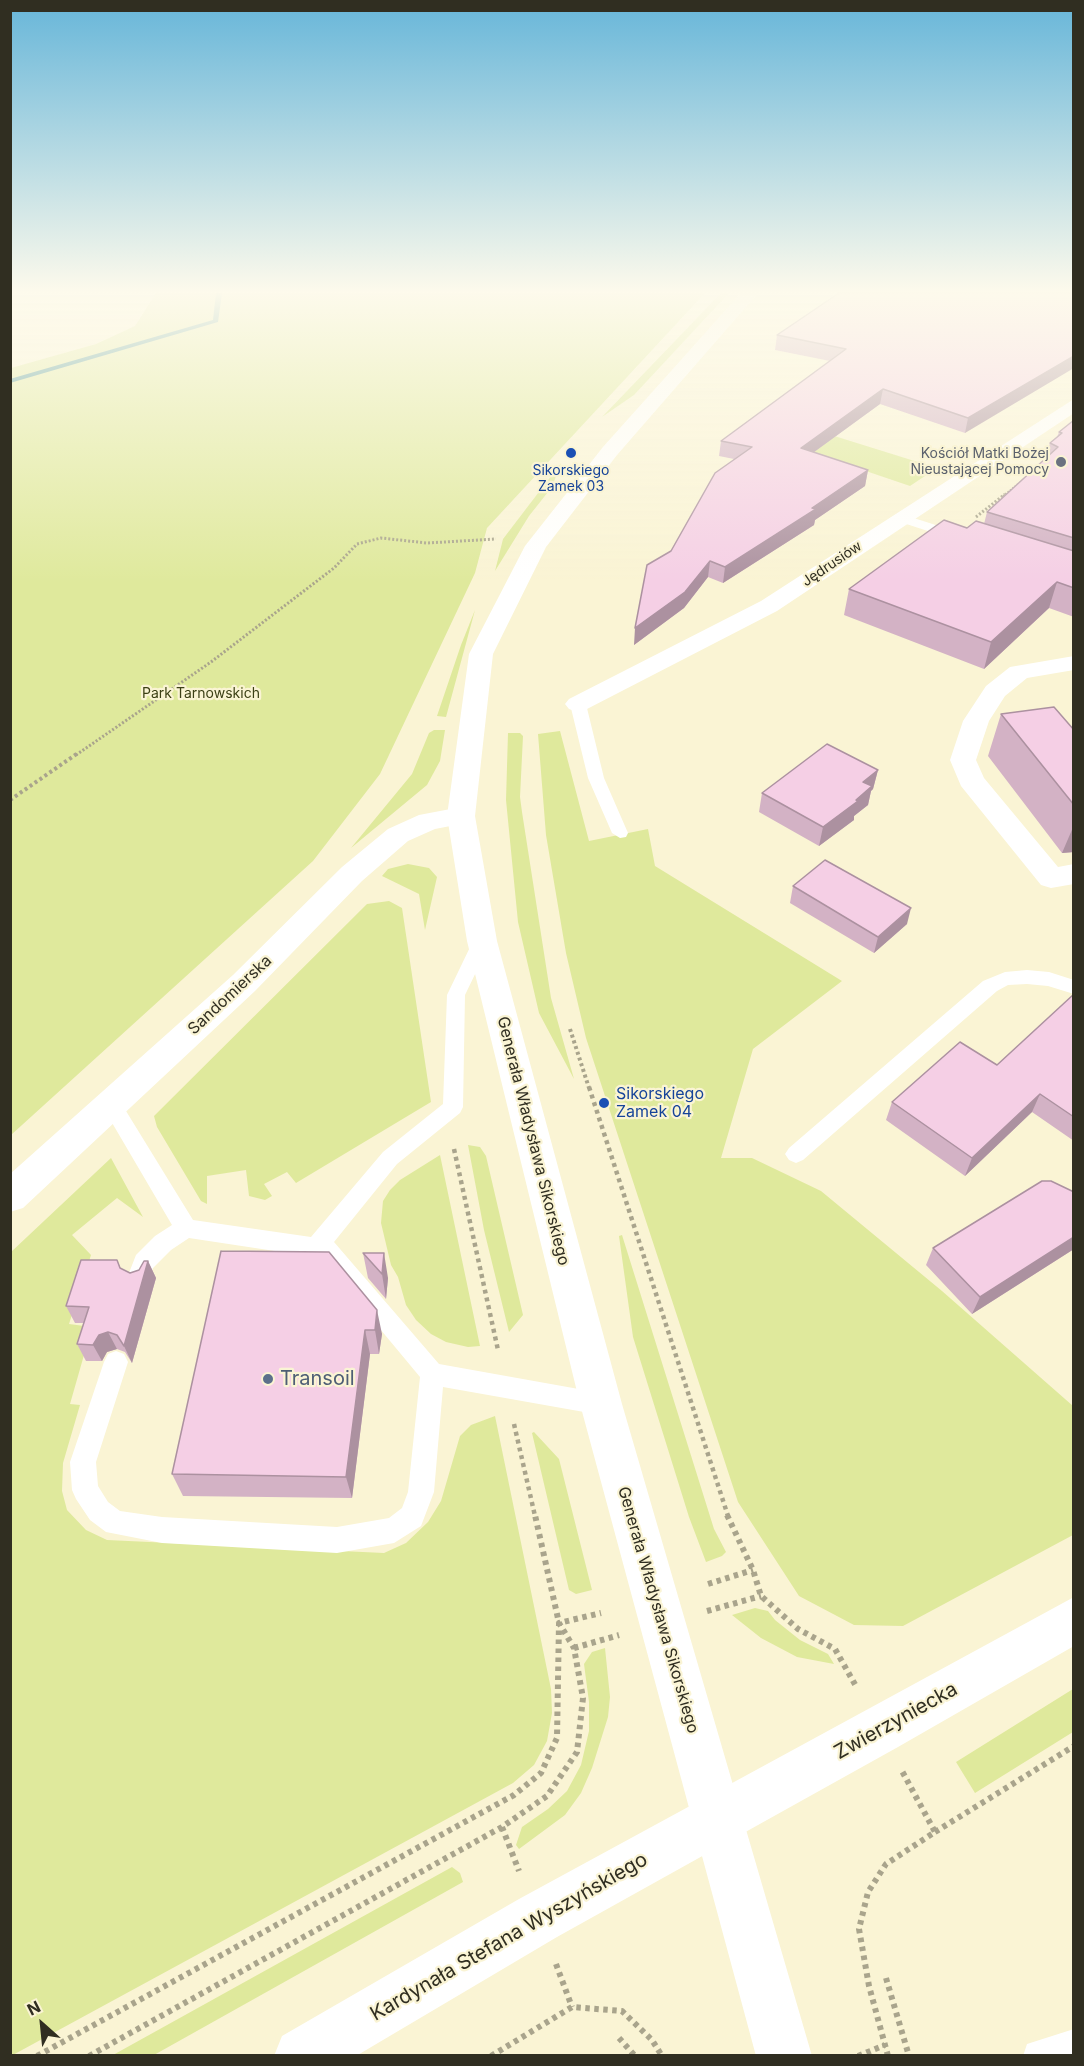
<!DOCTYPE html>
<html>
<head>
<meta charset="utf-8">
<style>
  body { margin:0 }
  #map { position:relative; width:1084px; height:2066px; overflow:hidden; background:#faf4d4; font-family:Inter,sans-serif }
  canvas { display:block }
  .frame { position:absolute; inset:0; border:12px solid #302e21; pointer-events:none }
  .north { position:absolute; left:12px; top:1994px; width:60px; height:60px; -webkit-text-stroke:4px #faf4d4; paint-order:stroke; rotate:333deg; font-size:16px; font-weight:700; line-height:24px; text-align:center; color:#302e21 }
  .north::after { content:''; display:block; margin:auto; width:21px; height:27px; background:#302e21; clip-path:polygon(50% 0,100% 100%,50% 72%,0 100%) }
</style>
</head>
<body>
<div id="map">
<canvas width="1084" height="2066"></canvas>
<div class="frame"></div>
<div class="north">N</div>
</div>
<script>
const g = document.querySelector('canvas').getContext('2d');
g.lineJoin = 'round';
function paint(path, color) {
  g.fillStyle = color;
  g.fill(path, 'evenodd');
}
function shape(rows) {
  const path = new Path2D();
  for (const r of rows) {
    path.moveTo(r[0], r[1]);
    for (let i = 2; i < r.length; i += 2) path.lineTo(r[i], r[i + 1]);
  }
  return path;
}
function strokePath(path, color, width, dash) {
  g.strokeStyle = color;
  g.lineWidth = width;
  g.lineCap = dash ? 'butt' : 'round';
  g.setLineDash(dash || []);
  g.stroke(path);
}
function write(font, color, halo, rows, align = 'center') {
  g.font = font + ' Inter,sans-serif';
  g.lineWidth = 4.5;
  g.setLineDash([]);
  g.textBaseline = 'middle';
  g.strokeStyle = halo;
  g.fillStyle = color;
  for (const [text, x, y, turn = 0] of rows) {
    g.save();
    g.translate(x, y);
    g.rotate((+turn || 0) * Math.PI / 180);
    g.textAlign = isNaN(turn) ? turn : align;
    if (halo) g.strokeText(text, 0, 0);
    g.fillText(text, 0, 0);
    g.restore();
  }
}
paint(shape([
  [156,293,705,293,487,528,475,573,380,774,313,861,11,1135,11,368,96,344,135,326],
  [721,293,729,293,634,395,602,417],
  [828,434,937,468,910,486,804,450],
  [561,463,552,487,529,516,495,571,503,539],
  [475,610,446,717,437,716,461,645],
  [434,730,445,730,440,761,427,785,351,848,412,774,429,733],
  [560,731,589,841,648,829,655,866,842,981,753,1049,721,1158,752,1158,821,1191,942,1291,1073,1406,1073,1535,903,1626,854,1625,799,1596,738,1502,586,1038,566,953,546,835,538,734],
  [508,733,520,733,523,736,520,797,522,812,551,998,574,1079,539,1013,518,922,506,800],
  [408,864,429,868,437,877,425,930,419,894,382,876,388,869],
  [389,901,402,908,431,1102,296,1183,287,1172,264,1184,272,1196,265,1200,249,1196,246,1170,207,1176,207,1204,201,1201,157,1127,154,1116,367,904],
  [468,1145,480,1147,486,1156,523,1315,509,1332,484,1230],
  [440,1155,480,1346,468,1347,446,1342,431,1334,416,1320,406,1305,398,1277,391,1265,381,1223,383,1201,390,1190,400,1180],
  [111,1158,143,1217,117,1198,72,1235,91,1255,69,1324,92,1327,70,1404,80,1405,63,1463,62,1491,67,1510,86,1530,107,1540,384,1553,406,1543,428,1522,441,1501,460,1436,471,1425,495,1416,551,1689,552,1713,547,1741,534,1765,513,1783,11,2056,11,1252],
  [622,1235,714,1529,726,1552,722,1556,706,1562,689,1517,633,1337,619,1236],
  [534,1432,559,1459,592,1590,576,1594,569,1590,532,1433],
  [755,1608,768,1611,775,1620,800,1640,828,1654,834,1664,797,1657,761,1638,732,1615],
  [605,1648,610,1697,608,1717,592,1768,581,1793,565,1815,519,1849,516,1845,522,1827,548,1809,567,1791,581,1765,589,1731,589,1702,584,1664,592,1652],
  [1073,1689,1073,1732,975,1793,956,1762],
  [452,1867,460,1873,463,1882,154,2055,113,2055]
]), '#dfe99c');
paint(shape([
  [216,293,222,293,218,322,10,383,10,379,213,320,216,293]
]), '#3f8f92');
strokePath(shape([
  [1003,496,1022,481]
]), '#a9a48c', 2, [1.5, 1.5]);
strokePath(shape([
  [976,517,1005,494],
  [76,755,211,662,334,568,357,544,381,538,427,543,496,539]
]), '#a9a48c', 3, [2, 2]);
strokePath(shape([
  [10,800,78,753],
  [570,1029,589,1088]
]), '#a9a48c', 4, [3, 3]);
strokePath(shape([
  [589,1087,728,1516],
  [454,1149,498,1350],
  [514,1424,535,1516]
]), '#a9a48c', 4.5, [4, 4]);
strokePath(shape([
  [727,1515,753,1570,761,1596,798,1629,835,1649,857,1688],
  [708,1584,753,1570],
  [707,1611,761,1596],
  [574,1648,619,1635],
  [502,1827,519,1871],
  [935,1832,1074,1746],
  [556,1964,572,2007],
  [886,1978,909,2056],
  [619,2038,635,2056],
  [37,2056,514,1795,541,1773,557,1738,559,1623,601,1613],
  [89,2056,502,1827,547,1796,577,1752,583,1698,574,1648,559,1623,535,1515],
  [491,2056,572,2007,622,2011,652,2040,662,2056],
  [858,2056,885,2045],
  [888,2056,869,1986,859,1929,868,1892,886,1864,935,1832,902,1771]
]), '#a9a48c', 6, [4.5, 4.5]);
paint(shape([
  [901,514,964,534,965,537,959,541,897,521,895,518,901,514],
  [578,699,586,704,604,778,628,833,626,837,620,838,612,833,588,778,570,704,578,699],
  [482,935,488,937,491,941,465,995,463,1107,460,1113,397,1164,334,1242,439,1364,601,1393,610,1396,613,1404,610,1412,601,1415,443,1387,434,1492,421,1526,394,1543,337,1553,162,1543,106,1532,90,1520,76,1499,72,1490,70,1462,104,1362,108,1354,116,1351,124,1354,128,1362,96,1462,98,1486,108,1502,120,1511,162,1517,337,1527,389,1518,402,1508,408,1492,420,1377,321,1258,189,1238,171,1250,153,1268,146,1285,138,1288,130,1285,127,1278,136,1255,155,1236,172,1225,101,1104,104,1098,111,1096,118,1098,193,1220,311,1237,383,1152,443,1104,447,995,473,941,476,937,482,935],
  [1027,970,1049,972,1074,980,1074,994,1048,986,1027,984,1008,985,997,991,803,1160,796,1163,789,1160,785,1154,789,1148,983,981,1005,972,1027,970],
  [1074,2029,1074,2056,1023,2056,1027,2044,1074,2029]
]), '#fff');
paint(shape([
  [1074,399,1074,413,777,611,587,709,578,712,569,709,565,704,569,699,761,601,1074,399],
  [1074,656,1074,670,1027,678,1005,696,989,721,976,760,984,778,1058,867,1074,864,1074,884,1051,888,1041,885,961,786,950,760,963,721,986,686,1010,667,1074,656],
  [461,807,471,810,475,816,471,822,435,829,408,841,362,881,255,991,23,1208,10,1212,10,1174,233,975,342,867,388,829,419,815,461,807],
  [1074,1597,1074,1646,898,1747,557,1937,356,2056,274,2056,282,2036,519,1899,1074,1597]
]), '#fff');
paint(shape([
  [741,293,758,293,617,455,546,547,493,654,475,816,497,941,622,1404,812,2056,756,2056,580,1404,467,941,447,816,469,654,525,546,603,447,741,293]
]), '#fff');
paint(shape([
  [1074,293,965,433,880,404,814,452,868,470,865,486,815,520,814,525,723,583,708,577,684,608,634,645,671,551,734,459,719,456,721,441,830,361,775,350,777,335],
  [1074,420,1074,617,1049,608,984,669,844,615,849,589,967,528,984,524,987,512,1045,459,1050,443,1057,437,1059,432],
  [1001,714,1074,730,1074,852,1062,853,988,756],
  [878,770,873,789,871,791,868,805,854,816,854,820,819,846,759,812,762,793],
  [793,886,907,924,874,953,790,903],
  [1074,994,1074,1141,1032,1112,965,1176,886,1120,892,1102,997,1065],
  [1074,1192,1074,1249,972,1314,926,1265,933,1248],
  [329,1252,382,1334,379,1354,370,1354,352,1498,183,1496,172,1474],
  [363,1253,388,1278,386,1299,368,1278],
  [117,1260,121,1269,130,1273,139,1270,148,1261,156,1278,132,1363,125,1352,117,1349,107,1352,102,1361,86,1361,77,1344,84,1323,75,1323,66,1306]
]), '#d3b2c5');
paint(shape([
  [1074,356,1074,368,965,433,968,418],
  [883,389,880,404,799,463,801,448],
  [868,470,865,486,815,520,814,525,723,583,725,567],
  [710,561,708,577,684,608,634,645,635,628],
  [1057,582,1049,608,984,669,991,642],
  [878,770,873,789,871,791,868,805,854,816,854,820,819,846,823,827,863,782],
  [1074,825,1074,852,1062,853],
  [911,908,907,924,874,953,878,937],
  [1040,1094,1032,1112,965,1176,972,1158],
  [1074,1237,1074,1249,972,1314,980,1297],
  [384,1253,388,1278,386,1299,382,1274],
  [148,1261,156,1278,132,1363,124,1346],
  [377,1310,382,1334,379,1354,375,1330],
  [365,1330,370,1354,352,1498,346,1477],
  [108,1332,117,1349,107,1352,102,1361,93,1345,99,1335]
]), '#ac91a0');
const building = shape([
  [839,293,1074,293,1074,356,968,418,883,389,801,448,868,470,812,508,816,509,725,567,710,561,685,592,635,628,647,565,671,551,715,473,752,447,721,441,846,349,777,335,839,293],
  [1074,420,1074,538,987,512,1058,447,1050,443,1062,433,1059,432,1074,420],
  [944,520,967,528,976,521,1074,551,1074,588,1057,582,991,642,849,589,944,520],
  [1054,707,1074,730,1074,805,1001,714,1054,707],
  [827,744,878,770,863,782,872,786,856,800,858,801,823,827,762,793,827,744],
  [825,860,911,908,878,937,793,886,825,860],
  [1074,994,1074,1117,1040,1094,972,1158,892,1102,960,1042,997,1065,1074,994],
  [1042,1181,1051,1181,1074,1192,1074,1237,980,1297,933,1248,1042,1181],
  [221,1251,329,1252,377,1310,375,1330,365,1330,346,1477,172,1474,221,1251],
  [363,1253,384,1253,382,1274,363,1253],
  [81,1260,117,1260,120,1268,130,1273,139,1270,144,1261,148,1261,124,1346,117,1335,108,1332,99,1335,93,1345,77,1344,89,1307,66,1306,81,1260]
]);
paint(building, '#f5cfe5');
strokePath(building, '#ac91a0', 1.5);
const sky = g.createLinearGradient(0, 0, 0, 583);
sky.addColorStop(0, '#67b6d9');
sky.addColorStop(0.5, '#fdfaec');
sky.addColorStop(1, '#fdfaec00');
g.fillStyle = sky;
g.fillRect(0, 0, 1084, 583);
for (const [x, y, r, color] of [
  [571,453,6,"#1a4fb4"],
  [1061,462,6,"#6b7280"],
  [604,1103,6,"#1a4fb4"],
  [268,1379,6,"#5c6f8a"]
]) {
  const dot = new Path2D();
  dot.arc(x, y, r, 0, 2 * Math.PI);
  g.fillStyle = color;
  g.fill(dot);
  strokePath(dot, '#faf4d4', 2);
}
write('14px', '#5b616d', '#faf4d4', [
  ["Kościół Matki Bożej",1049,454],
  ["Nieustającej Pomocy",1049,470]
], 'right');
write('14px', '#164399', '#faf4d4', [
  ["Sikorskiego",571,471],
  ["Zamek 03",571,487]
]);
write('14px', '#302e21', '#faf4d4', [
  ["Jędrusiów",832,564,-34]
]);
write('14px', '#3c4015', '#faf4d4', [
  ["Park Tarnowskich",201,694]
]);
write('16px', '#302e21', '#faf4d4', [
  ["Sandomierska",230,995,-43],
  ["Generała Władysława Sikorskiego",533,1141,76],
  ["Generała Władysława Sikorskiego",658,1610,74]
]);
write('16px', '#164399', '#faf4d4', [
  ["Sikorskiego",616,1094],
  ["Zamek 04",616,1112]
], 'left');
write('20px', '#4e5e75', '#faf4d4', [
  ["Transoil",280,1379]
], 'left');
write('20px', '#302e21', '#faf4d4', [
  ["Zwierzyniecka",896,1721,-29],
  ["Kardynała Stefana Wyszyńskiego",509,1937,-30]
]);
</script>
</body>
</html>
